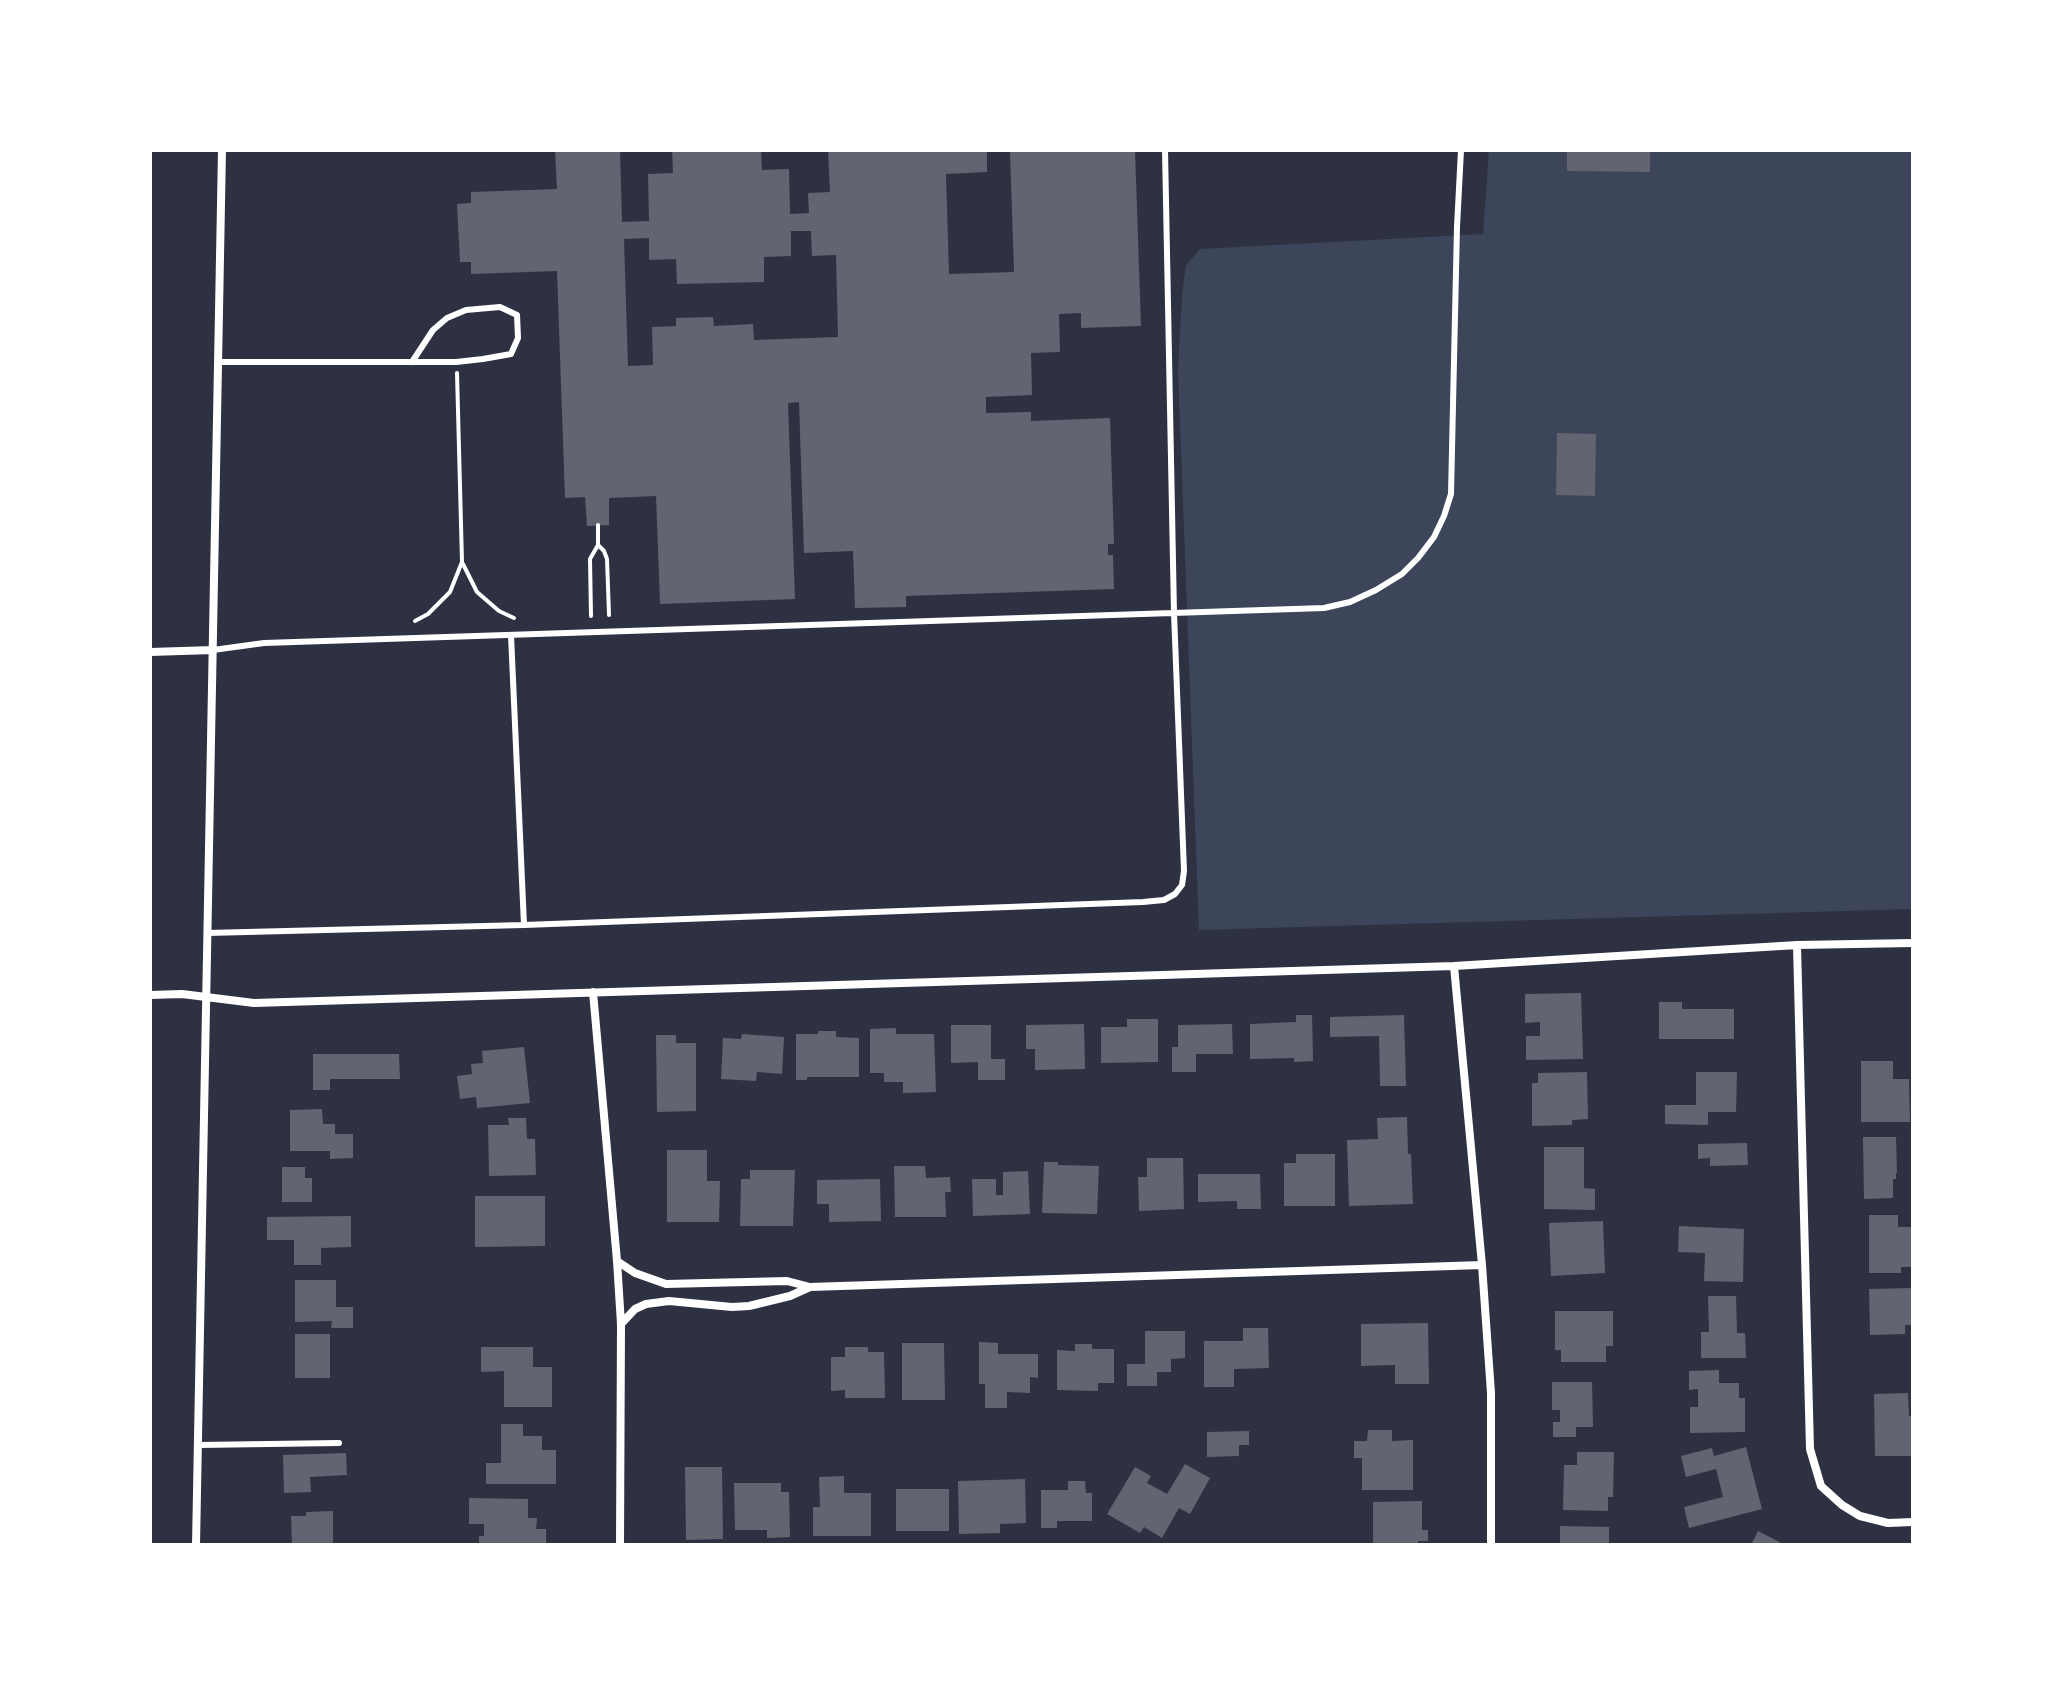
<!DOCTYPE html>
<html>
<head>
<meta charset="utf-8">
<style>
  body { margin:0 }
  #map { position:relative; width:2063px; height:1695px; overflow:hidden; background:#2d3142; font-family:"PT Sans",sans-serif }
  canvas { display:block }
  .frame { position:absolute; inset:0; border:152px solid #fff; pointer-events:none }
</style>
</head>
<body>
<div id="map">
<canvas width="2063" height="1695"></canvas>
<div class="frame"></div>
</div>
<script>
const g = document.querySelector('canvas').getContext('2d');
g.lineJoin = 'round';
function paint(path, color) {
  g.fillStyle = color;
  g.fill(path, 'evenodd');
}
function shape(rows) {
  const path = new Path2D();
  for (const r of rows) {
    path.moveTo(r[0], r[1]);
    for (let i = 2; i < r.length; i += 2) path.lineTo(r[i], r[i + 1]);
  }
  return path;
}
function strokePath(path, color, width, dash) {
  g.strokeStyle = color;
  g.lineWidth = width;
  g.lineCap = dash ? 'butt' : 'round';
  g.setLineDash(dash || []);
  g.stroke(path);
}
paint(shape([
  [1489,150,1913,150,1913,909,1199,930,1178,371,1182,295,1186,265,1200,249,1483,234]
]), '#3c4559');
paint(shape([
  [555,150,620,150,622,222,649,221,648,174,673,173,672,150,761,150,762,170,789,169,790,214,809,213,808,193,830,192,828,150,987,150,987,172,946,174,949,274,1014,272,1010,151,1135,150,1141,326,1081,328,1081,313,1059,314,1060,352,1031,353,1032,395,986,397,986,413,1031,412,1031,421,1110,418,1114,544,1108,544,1108,555,1113,555,1114,589,906,596,906,607,855,608,853,551,804,553,799,402,788,403,795,599,660,604,656,496,609,498,609,525,587,526,585,497,565,498,557,271,471,274,471,262,460,262,457,204,471,203,471,192,557,189],
  [791,231,811,231,812,256,836,255,838,337,754,340,753,324,714,326,713,317,676,318,676,326,652,327,653,365,628,366,624,239,649,238,649,260,676,259,677,284,764,282,764,257,791,256],
  [1567,150,1650,150,1650,172,1567,171],
  [1557,433,1596,434,1595,496,1556,495],
  [1581,993,1583,1059,1526,1060,1526,1036,1540,1036,1540,1022,1525,1023,1525,994],
  [1659,1002,1682,1002,1682,1009,1734,1009,1734,1039,1659,1039],
  [1296,1015,1312,1015,1313,1061,1294,1062,1294,1058,1250,1059,1250,1024,1296,1022],
  [1404,1015,1406,1086,1380,1086,1379,1036,1330,1037,1330,1017],
  [1127,1019,1158,1019,1158,1062,1101,1063,1101,1027,1127,1027],
  [1084,1024,1085,1069,1035,1070,1035,1049,1026,1049,1026,1025],
  [1232,1024,1233,1054,1196,1054,1196,1072,1172,1072,1172,1047,1178,1047,1178,1025],
  [951,1025,991,1025,991,1059,1005,1059,1005,1080,978,1080,978,1062,951,1063],
  [896,1028,896,1034,934,1034,936,1092,903,1093,903,1082,884,1082,884,1073,870,1073,870,1029],
  [818,1031,836,1031,836,1037,859,1038,859,1077,807,1077,807,1080,796,1080,796,1034,818,1034],
  [742,1034,784,1037,782,1074,757,1072,756,1081,721,1079,723,1038,741,1039],
  [656,1035,676,1035,676,1043,696,1043,696,1111,657,1112],
  [524,1047,530,1103,477,1108,476,1097,460,1099,457,1076,472,1074,471,1064,483,1063,482,1051],
  [313,1054,399,1054,400,1079,330,1079,330,1090,313,1090],
  [1861,1061,1893,1061,1893,1079,1909,1079,1910,1122,1861,1122],
  [1587,1072,1588,1119,1572,1120,1572,1125,1532,1126,1532,1083,1538,1083,1538,1073],
  [1696,1072,1737,1072,1736,1112,1708,1112,1708,1125,1665,1124,1665,1105,1696,1105],
  [322,1109,323,1124,335,1124,335,1134,353,1134,353,1158,330,1159,330,1151,290,1151,290,1110],
  [1407,1117,1408,1154,1411,1154,1413,1204,1349,1206,1347,1140,1378,1139,1377,1118],
  [508,1118,526,1118,527,1139,535,1139,536,1175,489,1176,488,1125,509,1125],
  [1863,1137,1896,1137,1897,1173,1896,1173,1896,1179,1893,1179,1893,1198,1864,1199],
  [1747,1143,1748,1165,1710,1166,1710,1158,1698,1159,1698,1144],
  [1544,1147,1584,1147,1584,1188,1595,1189,1595,1210,1544,1209],
  [667,1150,707,1150,707,1181,720,1181,719,1222,667,1222],
  [1296,1154,1335,1154,1335,1206,1284,1206,1284,1163,1296,1163],
  [1147,1158,1183,1158,1184,1209,1139,1211,1138,1177,1147,1177],
  [1044,1162,1058,1162,1058,1165,1099,1166,1097,1214,1042,1213],
  [894,1166,925,1166,926,1178,950,1177,951,1192,945,1192,946,1217,895,1217],
  [282,1167,305,1167,305,1178,312,1178,312,1202,282,1202],
  [750,1170,795,1170,793,1226,740,1226,741,1179,750,1179],
  [1028,1171,1030,1214,973,1216,972,1179,996,1179,996,1195,1003,1195,1003,1172],
  [1198,1174,1260,1174,1261,1209,1237,1209,1237,1201,1198,1202],
  [880,1179,881,1221,829,1222,829,1204,817,1204,817,1180],
  [475,1196,545,1196,545,1246,475,1247],
  [1869,1215,1898,1215,1898,1227,1913,1227,1913,1267,1901,1267,1901,1273,1869,1273],
  [351,1216,351,1247,321,1248,321,1265,294,1265,294,1240,267,1240,267,1217],
  [1603,1221,1605,1273,1551,1276,1549,1223],
  [1679,1226,1744,1229,1743,1282,1704,1281,1705,1253,1678,1252],
  [295,1280,336,1280,336,1307,353,1307,353,1328,331,1328,332,1321,295,1322],
  [1913,1288,1913,1325,1905,1325,1905,1334,1870,1335,1869,1289],
  [1708,1296,1736,1296,1737,1333,1745,1333,1746,1358,1701,1358,1701,1332,1709,1332],
  [1555,1311,1613,1311,1613,1346,1606,1346,1606,1362,1561,1362,1561,1350,1555,1350],
  [1428,1323,1429,1384,1395,1384,1395,1365,1361,1366,1361,1324],
  [1243,1328,1268,1328,1269,1368,1234,1369,1234,1387,1204,1387,1204,1341,1243,1341],
  [1145,1331,1185,1331,1185,1358,1171,1359,1171,1372,1157,1372,1157,1386,1127,1386,1127,1364,1145,1364],
  [295,1334,330,1334,330,1378,295,1378],
  [979,1342,998,1343,998,1354,1038,1354,1038,1378,1030,1377,1030,1393,1007,1392,1007,1408,985,1408,985,1384,979,1384],
  [902,1343,944,1343,945,1400,902,1400],
  [1075,1344,1092,1344,1092,1349,1114,1349,1114,1383,1098,1383,1098,1391,1057,1390,1057,1350,1075,1351],
  [481,1347,533,1347,533,1367,552,1367,552,1407,504,1407,504,1371,481,1372],
  [845,1347,868,1347,868,1352,884,1352,885,1398,845,1398,845,1390,831,1391,831,1357,845,1357],
  [1719,1370,1719,1383,1739,1383,1739,1398,1745,1398,1745,1432,1690,1433,1690,1407,1698,1407,1698,1389,1689,1390,1689,1371],
  [1552,1382,1592,1382,1593,1427,1576,1427,1576,1437,1553,1437,1553,1422,1560,1422,1560,1410,1552,1410],
  [1908,1393,1909,1416,1913,1416,1913,1456,1875,1456,1874,1394],
  [501,1424,523,1424,523,1436,542,1436,542,1450,556,1450,556,1484,486,1484,486,1463,501,1463],
  [1368,1430,1392,1430,1392,1441,1413,1440,1413,1490,1362,1490,1362,1458,1354,1458,1354,1441,1367,1441],
  [1249,1431,1249,1445,1239,1445,1239,1456,1207,1457,1207,1432],
  [1746,1447,1762,1509,1689,1528,1684,1507,1723,1497,1716,1469,1686,1477,1681,1456,1712,1448,1714,1456],
  [1577,1452,1614,1452,1613,1497,1608,1497,1608,1511,1563,1510,1564,1465,1577,1465],
  [346,1453,347,1475,310,1477,311,1492,284,1493,283,1455],
  [1185,1464,1210,1478,1190,1514,1179,1508,1162,1538,1144,1527,1140,1533,1107,1514,1135,1467,1151,1476,1147,1483,1167,1494],
  [685,1467,722,1467,723,1539,686,1540],
  [844,1476,844,1493,871,1493,871,1536,813,1536,813,1507,820,1507,819,1477],
  [1025,1479,1026,1523,1000,1524,1000,1533,959,1534,958,1481],
  [1068,1481,1085,1481,1086,1493,1092,1493,1092,1521,1057,1521,1057,1528,1041,1528,1041,1490,1068,1490],
  [734,1483,781,1483,781,1492,789,1492,790,1537,767,1538,767,1530,735,1530],
  [896,1489,949,1489,949,1531,896,1531],
  [469,1498,528,1499,528,1518,537,1518,536,1529,546,1529,546,1545,479,1545,479,1536,484,1536,484,1524,469,1524],
  [1422,1501,1422,1530,1428,1530,1428,1541,1418,1541,1418,1545,1373,1545,1373,1502],
  [333,1511,333,1545,292,1545,291,1516,306,1516,306,1512],
  [1560,1526,1609,1527,1609,1545,1560,1545],
  [1758,1531,1785,1545,1751,1545]
]), '#626471');
strokePath(shape([
  [598,525,598,545],
  [463,564,477,592,499,611,514,618],
  [591,616,590,559,598,545,604,551,607,559,609,615],
  [415,621,428,614,450,592,462,562,457,373]
]), '#fff', 4);
strokePath(shape([
  [218,362,456,362,483,359,511,354,518,338,517,315,500,307,466,310,447,318,433,330,412,362],
  [511,635,524,925],
  [213,650,264,643,1324,608,1350,602,1376,590,1402,574,1418,558,1434,537,1444,516,1451,494,1457,227,1461,150],
  [207,933,524,925,1143,902,1164,900,1175,894,1182,885,1184,871,1174,613,1165,150],
  [198,1445,339,1443]
]), '#fff', 6);
strokePath(shape([
  [150,652,213,650],
  [1797,945,1810,1449,1821,1486,1842,1505,1860,1516,1888,1523,1913,1522],
  [1454,966,1482,1265,1491,1393,1491,1545],
  [593,992,617,1261,621,1324,620,1545],
  [150,995,182,994,254,1003,1454,966,1797,945,1913,943],
  [617,1261,635,1273,666,1284,787,1281,810,1287],
  [621,1324,635,1309,646,1304,669,1301,732,1307,749,1306,790,1296,810,1287,1482,1265],
  [196,1545,222,150]
]), '#fff', 8);
</script>
</body>
</html>
